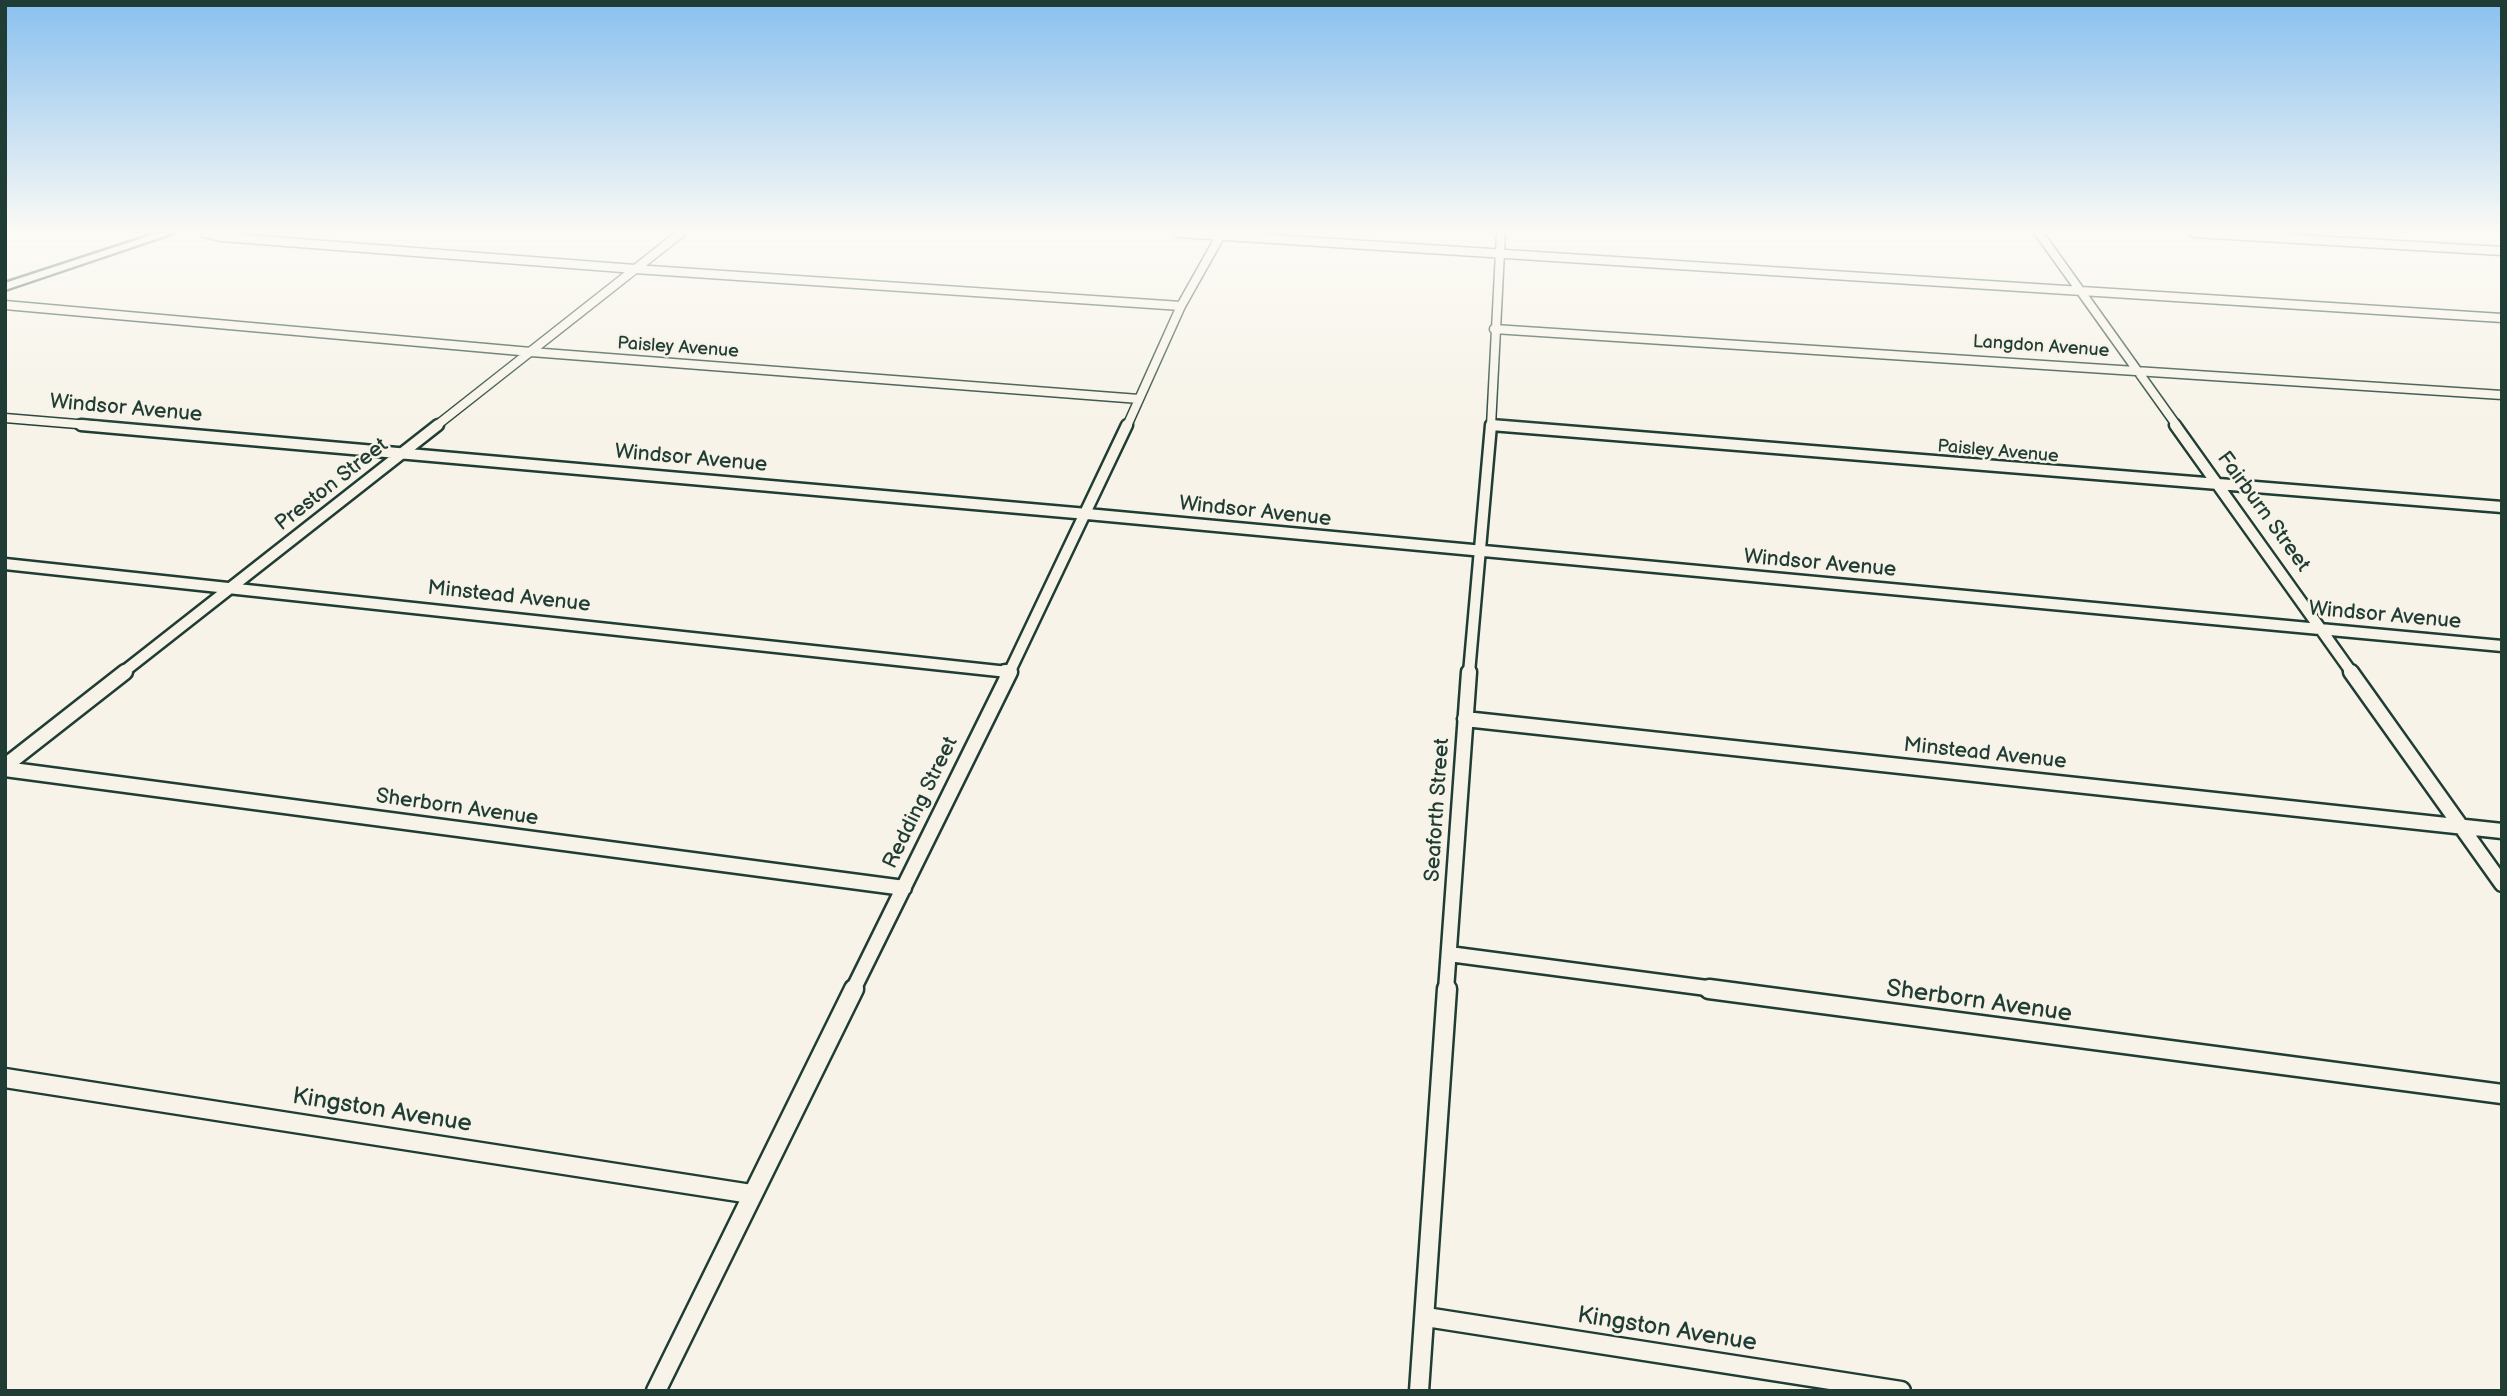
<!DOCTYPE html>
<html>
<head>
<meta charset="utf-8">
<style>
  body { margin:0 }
  #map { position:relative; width:2507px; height:1396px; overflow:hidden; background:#f7f3e8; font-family:"Balsamiq Sans",sans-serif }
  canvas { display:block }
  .frame { position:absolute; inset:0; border:7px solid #1f3d34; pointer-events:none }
</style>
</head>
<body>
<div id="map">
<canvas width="2507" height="1396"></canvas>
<div class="frame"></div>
</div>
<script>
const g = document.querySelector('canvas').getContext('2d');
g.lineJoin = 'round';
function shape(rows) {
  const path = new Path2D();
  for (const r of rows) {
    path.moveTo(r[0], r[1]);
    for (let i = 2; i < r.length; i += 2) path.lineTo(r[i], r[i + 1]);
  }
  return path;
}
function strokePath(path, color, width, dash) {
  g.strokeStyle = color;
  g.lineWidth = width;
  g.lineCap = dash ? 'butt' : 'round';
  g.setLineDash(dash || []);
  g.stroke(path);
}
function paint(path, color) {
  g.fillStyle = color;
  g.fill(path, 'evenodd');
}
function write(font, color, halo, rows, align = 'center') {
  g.font = font + ' "Balsamiq Sans",sans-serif';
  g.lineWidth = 5;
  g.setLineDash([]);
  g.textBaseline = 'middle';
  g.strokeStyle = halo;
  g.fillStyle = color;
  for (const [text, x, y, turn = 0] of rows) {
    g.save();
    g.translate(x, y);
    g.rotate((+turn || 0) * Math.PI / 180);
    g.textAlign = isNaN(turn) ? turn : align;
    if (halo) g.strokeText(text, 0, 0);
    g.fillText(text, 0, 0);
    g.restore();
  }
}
const streetFar3 = shape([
  [205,233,221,237,635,269,1181,306],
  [1179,233,2502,318],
  [2039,233,2177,426],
  [2194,233,2502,251],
  [5,305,531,352,1139,399],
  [1494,329,2502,395],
  [5,418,101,426],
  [1491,425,1509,426],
  [436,426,681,233],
  [1127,426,1181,306,1222,233],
  [1491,426,1501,233]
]);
const streetFar2 = shape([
  [81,425,1087,514,2502,646],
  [1491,425,2502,507],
  [2175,425,2352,673],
  [5,564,1008,672],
  [122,673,438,425],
  [1009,673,1127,425],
  [1469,673,1491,425]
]);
const streetFar1 = shape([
  [1005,672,1008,672],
  [2351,672,2502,884],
  [1465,719,2502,831],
  [5,766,125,672],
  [5,769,904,888],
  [1449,954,1722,990],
  [853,990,1010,672],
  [1446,990,1469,672]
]);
const street = shape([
  [1709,989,2502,1094],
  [5,1078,751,1194],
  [1426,1317,1901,1391],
  [656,1391,854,989],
  [1419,1391,1447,989]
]);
const secondary = shape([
  [158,233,174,233,5,290,5,283,158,233]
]);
strokePath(streetFar3, '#1f3d34', 11);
strokePath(streetFar2, '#1f3d34', 15);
strokePath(streetFar1, '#1f3d34', 19);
strokePath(street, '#1f3d34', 23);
strokePath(secondary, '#1f3d34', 5);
strokePath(streetFar3, '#f7f3e8', 8);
strokePath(streetFar2, '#f7f3e8', 10);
strokePath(streetFar1, '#f7f3e8', 14);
strokePath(street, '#f7f3e8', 18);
paint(secondary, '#f7f3e8');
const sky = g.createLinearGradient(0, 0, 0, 429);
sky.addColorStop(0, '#89c0ef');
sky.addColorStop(0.54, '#fbfaf5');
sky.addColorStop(1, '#fbfaf500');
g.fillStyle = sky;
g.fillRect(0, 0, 2507, 429);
write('18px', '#1f3d34', '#f7f3e8', [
  ["Langdon Avenue",2041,347,4],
  ["Paisley Avenue",678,348,4],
  ["Paisley Avenue",1998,452,5]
]);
write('21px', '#1f3d34', '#f7f3e8', [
  ["Windsor Avenue",126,409,5],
  ["Windsor Avenue",691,459,5],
  ["Preston Street",332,485,-38],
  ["Windsor Avenue",1255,512,6],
  ["Fairburn Street",2263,512,54],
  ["Windsor Avenue",1820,564,5],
  ["Minstead Avenue",509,597,6],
  ["Windsor Avenue",2385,616,5],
  ["Minstead Avenue",1985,754,6],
  ["Redding Street",921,803,-64],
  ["Sherborn Avenue",457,808,8],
  ["Seaforth Street",1438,810,-86]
]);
write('24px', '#1f3d34', '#f7f3e8', [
  ["Sherborn Avenue",1979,1002,8],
  ["Kingston Avenue",382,1111,9],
  ["Kingston Avenue",1667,1330,9]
]);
</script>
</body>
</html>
